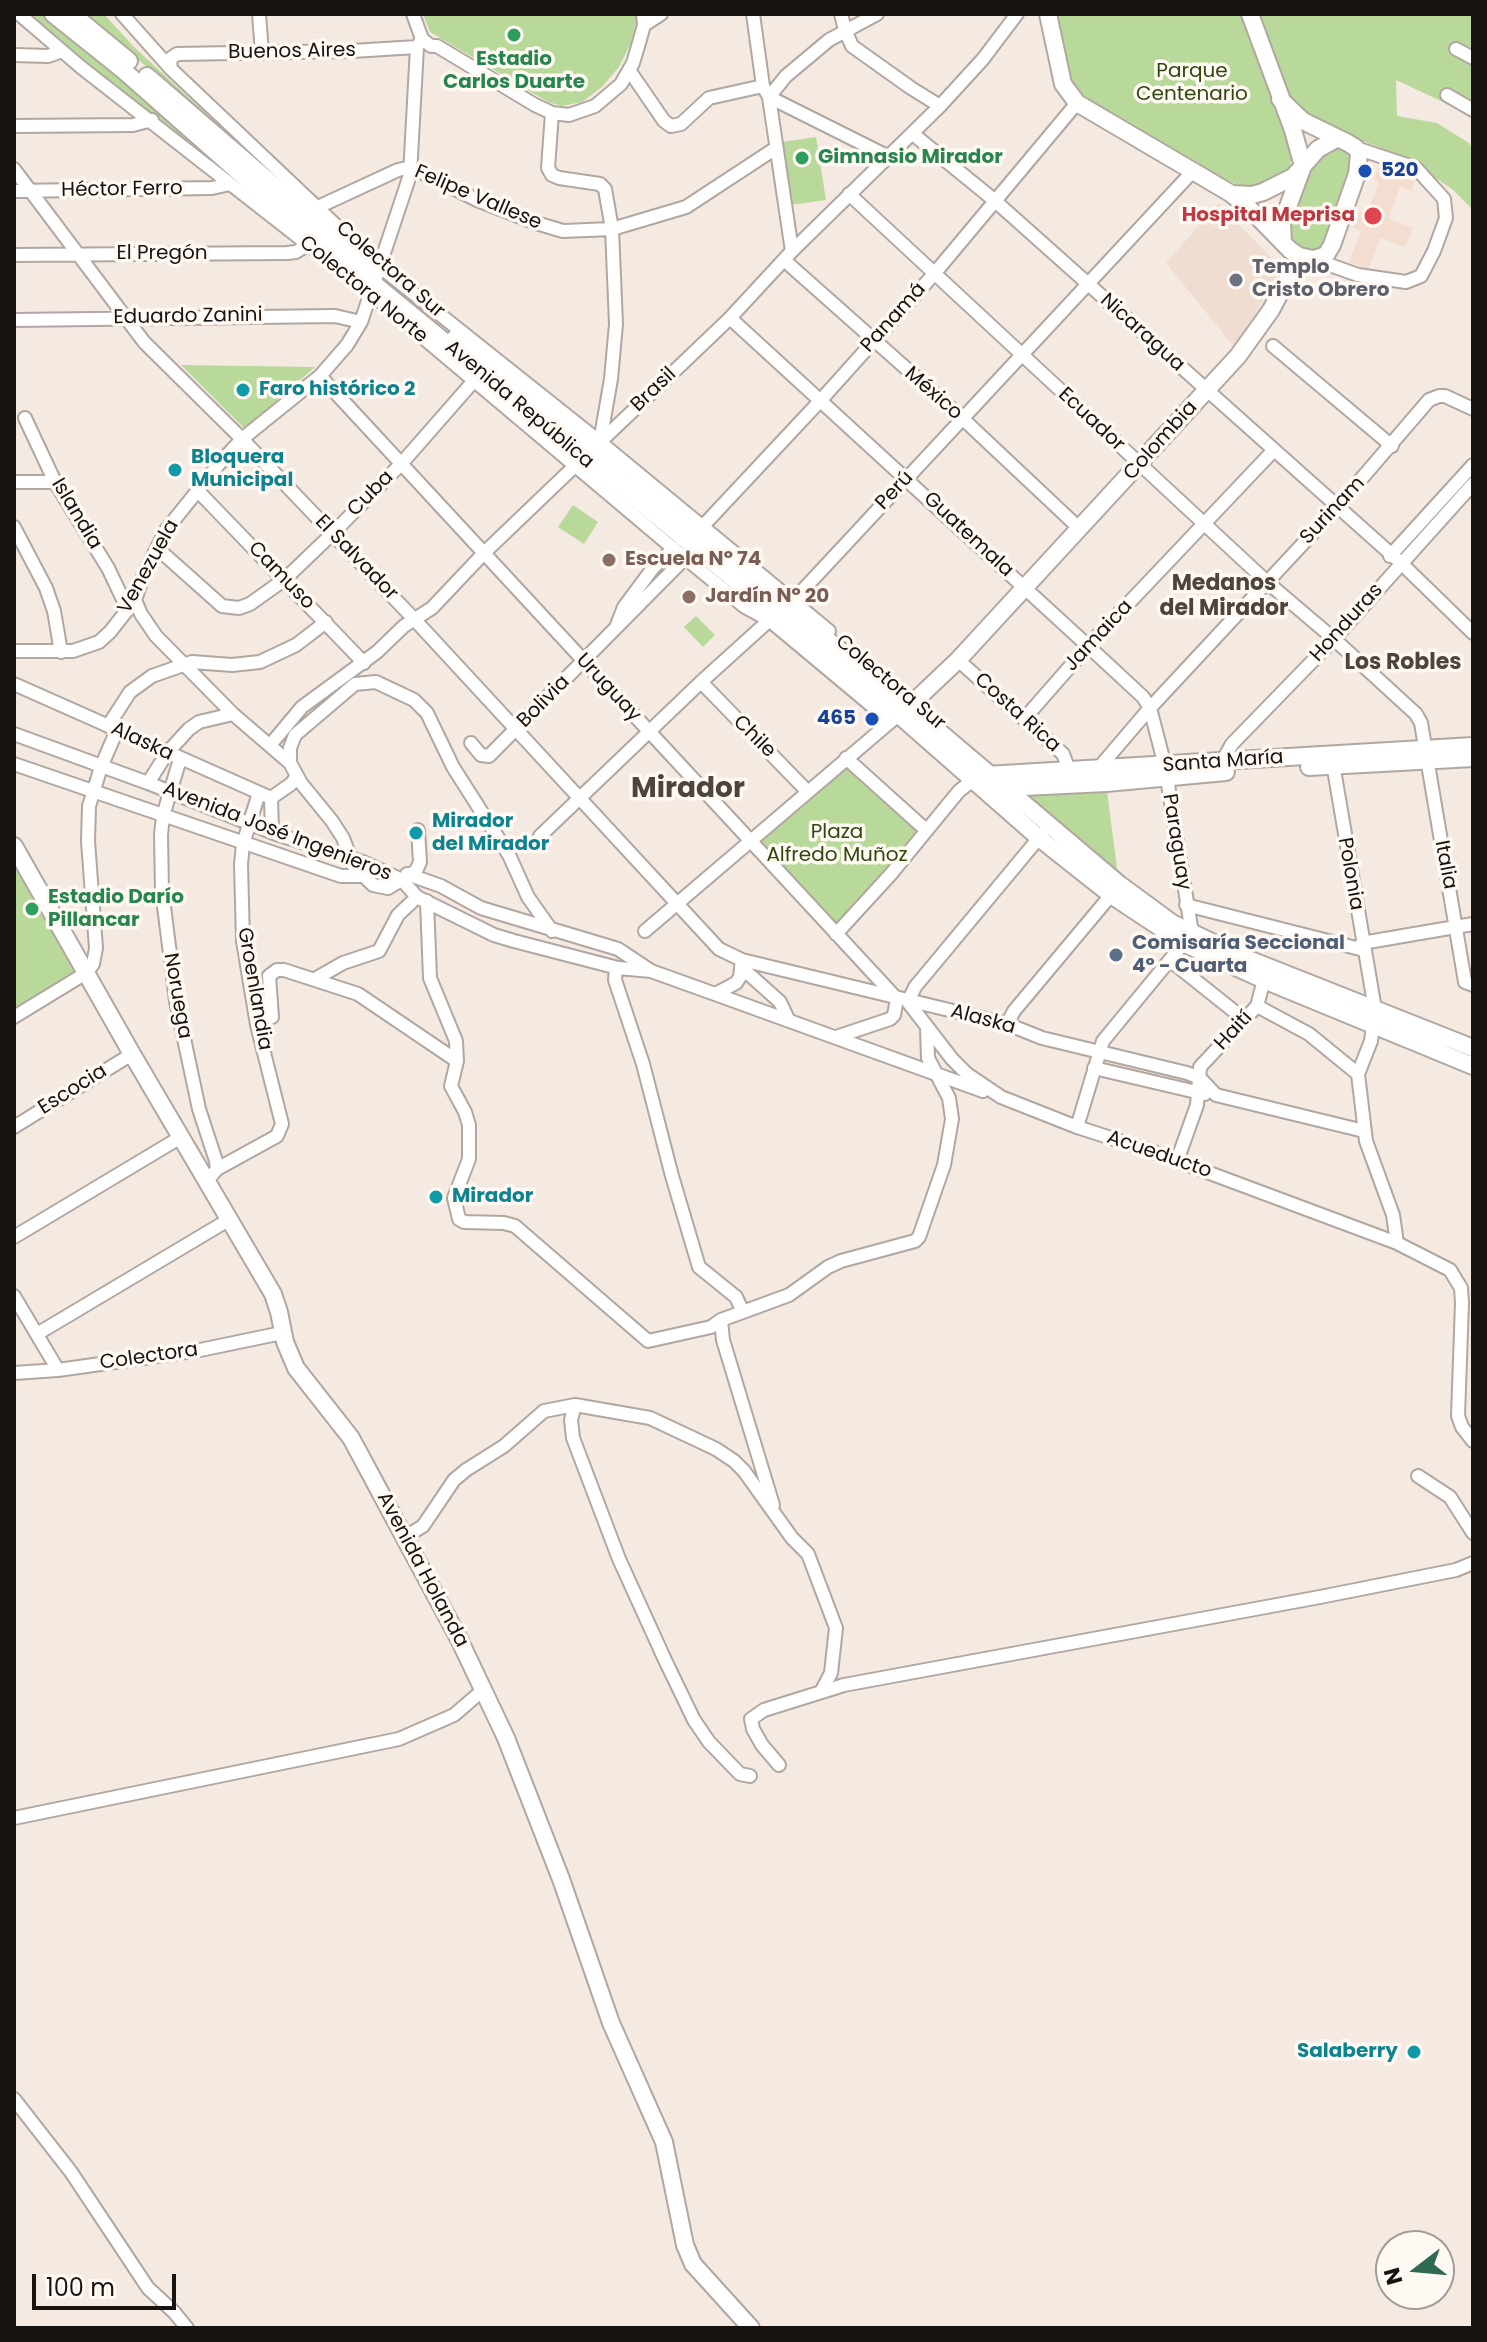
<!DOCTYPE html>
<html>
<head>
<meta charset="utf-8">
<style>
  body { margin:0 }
  #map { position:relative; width:1487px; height:2342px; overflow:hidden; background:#f5eae2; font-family:Poppins,sans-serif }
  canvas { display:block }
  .frame { position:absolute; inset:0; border:16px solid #161310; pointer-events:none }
  .north { position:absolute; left:1375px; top:2230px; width:80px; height:80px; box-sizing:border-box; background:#fff8f3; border:2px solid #a29c98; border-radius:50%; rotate:254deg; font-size:22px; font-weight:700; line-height:32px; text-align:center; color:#161310 }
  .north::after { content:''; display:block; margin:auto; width:28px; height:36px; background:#2f6952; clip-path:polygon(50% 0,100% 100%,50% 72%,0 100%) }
  .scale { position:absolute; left:32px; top:2274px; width:144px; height:36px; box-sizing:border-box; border:4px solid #161310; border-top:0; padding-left:10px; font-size:24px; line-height:28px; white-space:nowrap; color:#161310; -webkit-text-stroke:6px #fff8f3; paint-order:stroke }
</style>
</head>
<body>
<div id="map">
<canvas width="1487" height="2342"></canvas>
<div class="frame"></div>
<div class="north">N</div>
<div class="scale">100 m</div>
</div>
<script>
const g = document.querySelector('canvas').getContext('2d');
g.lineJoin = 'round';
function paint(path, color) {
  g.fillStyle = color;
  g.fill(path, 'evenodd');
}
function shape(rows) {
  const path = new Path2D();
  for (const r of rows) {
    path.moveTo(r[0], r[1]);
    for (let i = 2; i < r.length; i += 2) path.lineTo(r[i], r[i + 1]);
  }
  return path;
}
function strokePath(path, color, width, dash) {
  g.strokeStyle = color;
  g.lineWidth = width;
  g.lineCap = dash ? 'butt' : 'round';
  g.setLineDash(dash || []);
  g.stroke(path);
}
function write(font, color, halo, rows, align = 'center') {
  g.font = font + ' Poppins,sans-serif';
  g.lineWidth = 7;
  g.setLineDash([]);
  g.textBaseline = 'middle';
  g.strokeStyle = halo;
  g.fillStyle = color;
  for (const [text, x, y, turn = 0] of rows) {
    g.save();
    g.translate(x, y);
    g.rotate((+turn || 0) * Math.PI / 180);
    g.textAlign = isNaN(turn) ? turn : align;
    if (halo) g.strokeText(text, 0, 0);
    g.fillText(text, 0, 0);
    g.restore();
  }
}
paint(shape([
  [1219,203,1277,264,1280,274,1234,347,1166,263]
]), '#efddd1');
paint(shape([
  [1379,167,1415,181,1411,191,1400,187,1388,218,1413,228,1405,247,1381,238,1368,269,1349,262,1361,231,1353,227,1360,212,1367,214,1379,182,1374,180]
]), '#f3ddd0');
paint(shape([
  [24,14,43,14,114,69,306,240,108,80,44,33],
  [79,14,104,14,134,47,300,200,293,198,182,94],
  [423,14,636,14,637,17,631,43,619,67,602,87,582,102,562,106,548,102,430,32],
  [1053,14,1241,14,1289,148,1292,157,1289,168,1283,176,1260,188,1243,187,1198,167,1113,119,1073,91],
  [1256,14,1473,14,1473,116,1396,80,1397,116,1437,123,1469,143,1473,150,1473,210,1452,189,1428,173,1415,161,1318,124,1285,93],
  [816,137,826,200,791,205,782,142],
  [1325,144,1356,148,1326,255,1290,250,1286,208],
  [181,365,315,367,245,429],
  [573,505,598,522,584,544,558,527],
  [696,616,715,635,703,647,684,627],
  [846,758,926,830,836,934,750,839],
  [1106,783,1119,884,1004,787],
  [14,846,86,973,14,1017]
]), '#b8d99a');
const street = shape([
  [19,14,82,68,370,293,662,539,745,607,769,620,890,721],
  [122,14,171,69,379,266,600,442,829,631],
  [259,14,262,53],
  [413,14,422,39,431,46,437,46,535,105,552,113,569,115,595,106,621,84,633,63,639,43,644,25,643,14],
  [753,14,763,86,769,97,792,251],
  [841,14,845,30,852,46,911,88,940,106],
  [644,25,661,14],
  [1456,49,1473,58],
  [14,55,48,56,62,51],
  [171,69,170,59,177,54,352,51,417,47],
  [629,70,664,121,671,126,681,124,709,98,763,86],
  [1447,95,1473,110],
  [769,97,786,76,829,40,877,14],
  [769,97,887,156],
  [552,113,548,168,552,175,559,178,600,184,605,189,612,229,616,324,611,379,600,442],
  [14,126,133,125,152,120],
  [913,134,994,200,1401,563,1473,633],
  [14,169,144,342,242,439,414,619,719,949,742,960,1007,1024,1042,1038,1187,1073,1200,1078,1216,1095,1364,1131],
  [14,191,212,188,230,184],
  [849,194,1267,582,1334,639,1416,714,1421,723,1465,982,1473,985],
  [318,207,398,170,411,167,477,200,536,223,563,231,612,229,686,207,776,148],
  [14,255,287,253,296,252,307,245],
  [1313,259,1358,275,1406,282,1421,276,1434,251,1446,218,1444,199,1416,168,1356,148],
  [784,260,962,418,1080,529],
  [730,318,1088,646,1143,697,1150,708,1165,766,1192,933,1103,1041,1077,1127],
  [14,320,335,316,361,322],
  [1273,346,1392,446],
  [320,376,897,999,894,1015,890,1019,836,1037],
  [25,418,55,482,108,568,128,610],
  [596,446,730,318,792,251,940,106,983,59,1017,14],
  [14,482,55,482],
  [197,490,364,663],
  [14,527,46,588,54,611,61,652],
  [702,527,820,401,934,274,1077,103],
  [157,548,222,606,239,608,250,604,285,579,332,534,401,464,479,375],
  [1390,556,1473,465],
  [135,600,141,614,156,636,233,714,290,763,301,783,332,821,343,838,353,865,373,885,388,888,416,871,420,862,418,830],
  [789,605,1194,170],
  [617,625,624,607,653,568,674,548],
  [14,651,73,651,99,642,110,632,135,600,144,574,166,530,219,464,242,439,320,376,347,345,361,322,410,175,417,47,422,39],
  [958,660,1063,754,1069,770],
  [701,682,808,792],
  [14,684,271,798],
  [1025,718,1088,646,1274,450],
  [108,726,130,692,152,676,192,662,232,665,260,662,296,645,326,622],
  [14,734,148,783,276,834,363,862,402,880,417,897,494,935,514,941,618,968,651,971,715,994,736,983,740,977,742,960],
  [471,743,481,755,489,756,686,557],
  [271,744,302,707,377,652,404,626,432,608,484,553,580,461],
  [846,758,926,830],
  [1332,758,1375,1009,1371,1041,1358,1074],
  [180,759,163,816,161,835,162,891,176,1001,199,1109,216,1161,217,1169,207,1181],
  [1222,762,1232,744,1334,639,1473,484],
  [290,763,290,748,295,735,355,684,376,682,414,700,427,713,453,767,509,855,528,897,552,931],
  [14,764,341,876,363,876],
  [1098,769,1150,708,1338,506,1429,400,1439,396,1445,396,1473,409],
  [148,783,167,753,189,729,199,722,233,714],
  [272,832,271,798,291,784,297,776],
  [540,836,701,682,774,616],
  [407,874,441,886,481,908,618,949,651,971],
  [427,901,430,978,456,1041,457,1061,451,1086,465,1112,469,1125,469,1159,454,1198,459,1219,464,1222,504,1223,515,1226,648,1341,711,1327,721,1320,789,1295,828,1267,841,1261,915,1241,919,1237,944,1165,952,1119,949,1098,928,1058,927,1027],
  [1186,905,1364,950],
  [645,931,896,717],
  [836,934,891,874,959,791,973,780],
  [1362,943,1473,924],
  [1171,961,1245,1020],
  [741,967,780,1002,788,1019],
  [616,968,615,980,643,1064,672,1176,699,1267,736,1297,743,1312],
  [315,979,343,963,379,951,398,915,417,897],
  [715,994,983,1091],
  [908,1002,952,1059,967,1074,1001,1097,1077,1127,1148,1150,1397,1243,1450,1270,1461,1288,1462,1303,1458,1416,1462,1427,1473,1441],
  [908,1002,915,987,1043,833],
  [1257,1006,1309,1034,1358,1074,1366,1141,1393,1215,1397,1243],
  [14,1017,86,973,93,964,96,948,88,841,89,806,101,767,117,730],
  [1007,1024,1014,1011,1111,895],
  [257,1025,272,1017,269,976,277,970,284,970,358,994,457,1061],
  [1094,1068,1205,1094],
  [14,1127,132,1054],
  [1177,1161,1197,1105,1200,1067,1257,1006,1264,980],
  [217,1169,277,1136,282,1124,257,1025,243,941,241,864,243,844,259,793],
  [14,1237,181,1137],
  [14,1296,58,1370],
  [721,1320,723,1340,773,1505],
  [37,1334,230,1219],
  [14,1373,58,1370,200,1350,282,1333],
  [575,1405,571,1420,573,1438,619,1559,665,1660,694,1720,709,1742,740,1774,750,1776],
  [1418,1476,1450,1497,1473,1533],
  [405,1537,423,1526,454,1480,466,1470,504,1446,544,1411,575,1405,650,1418,716,1449,734,1461,744,1471,792,1538,808,1554,836,1628,831,1673,821,1692],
  [779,1765,762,1745,753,1729,751,1719,764,1710,844,1685,1320,1597,1456,1570,1473,1563],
  [14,1818,399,1739,454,1715,483,1690],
  [14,2099,71,2172,148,2288,174,2312,187,2328]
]);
const secondary = shape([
  [53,14,123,70,302,228,373,283,899,715,1039,838,1111,895,1185,944,1264,980,1473,1066],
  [72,14,129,61],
  [1048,14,1063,84,1077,103,1230,193,1249,208,1290,250,1299,256,1313,259],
  [1250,14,1293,130,1303,166],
  [147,76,372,270],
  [1232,194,1252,195,1263,192,1293,177,1301,168],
  [1283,243,1282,223,1303,166,1318,149,1336,139],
  [455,338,910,707,1119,884,1172,923,1243,957,1473,1048],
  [902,713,958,660,1238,356,1271,310,1291,272,1302,263,1326,255,1332,245,1357,174,1359,154,1356,148,1348,143,1303,121,1280,99],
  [1309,767,1473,758],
  [986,775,1473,746],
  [1002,788,1106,783,1226,772],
  [14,846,132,1054,273,1294,279,1312,285,1342,296,1368,351,1438,459,1639,506,1738,561,1879,611,2023,664,2142,685,2245,693,2264,751,2328]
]);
strokePath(street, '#b1a7a0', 16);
strokePath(secondary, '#b1a7a0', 20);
strokePath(street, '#fff', 12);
strokePath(secondary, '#fff', 16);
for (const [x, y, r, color] of [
  [514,35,8,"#2e9e5b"],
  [802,158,8,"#2e9e5b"],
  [1365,171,8,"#1a4fb4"],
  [1373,216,10,"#e0444e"],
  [1236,280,8,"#6b7280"],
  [243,390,8,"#0f9aa8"],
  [175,470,8,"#0f9aa8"],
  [609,560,8,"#8d6e63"],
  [689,597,8,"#8d6e63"],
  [872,719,8,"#1a4fb4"],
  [416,833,8,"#0f9aa8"],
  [32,909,8,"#2e9e5b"],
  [1116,955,8,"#5c6f8a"],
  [436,1197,8,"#0f9aa8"],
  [1414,2052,8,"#0f9aa8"]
]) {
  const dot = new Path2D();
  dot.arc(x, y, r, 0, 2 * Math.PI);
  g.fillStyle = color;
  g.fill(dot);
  strokePath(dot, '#fff8f3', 3);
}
write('20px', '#161310', '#fff8f3', [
  ["Buenos Aires",292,52,-1],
  ["Héctor Ferro",122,190,-1],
  ["Felipe Vallese",478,198,23],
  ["El Pregón",162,254],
  ["Colectora Sur",390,270,41],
  ["Colectora Norte",363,290,39],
  ["Eduardo Zanini",188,317,-1],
  ["Panamá",894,318,-48],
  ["Nicaragua",1142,333,42],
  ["Brasil",654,390,-44],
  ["México",933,394,41],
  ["Avenida República",519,405,40],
  ["Ecuador",1091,420,43],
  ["Colombia",1161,441,-48],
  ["Perú",895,491,-47],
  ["Cuba",371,494,-45],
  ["Surinam",1333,511,-47],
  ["Islandia",76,514,59],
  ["Guatemala",968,535,43],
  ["El Salvador",356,558,46],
  ["Venezuela",149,567,-61],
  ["Camuso",281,576,46],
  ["Honduras",1347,623,-48],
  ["Jamaica",1099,636,-47],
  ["Colectora Sur",890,683,40],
  ["Uruguay",608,688,47],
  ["Bolivia",544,702,-45],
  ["Costa Rica",1017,713,42],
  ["Chile",754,737,45],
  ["Alaska",142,742,25],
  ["Santa María",1223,762,-4],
  ["Avenida José Ingenieros",277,832,21],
  ["Paraguay",1176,842,81],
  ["Italia",1445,865,79],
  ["Polonia",1350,874,80],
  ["Groenlandia",254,989,80],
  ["Noruega",177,996,80],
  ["Alaska",983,1020,15],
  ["Haití",1234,1031,-47],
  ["Escocia",73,1090,-32],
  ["Acueducto",1159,1155,19],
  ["Colectora",149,1357,-8],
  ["Avenida Holanda",422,1570,62]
]);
write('bold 20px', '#27864d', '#fff8f3', [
  ["Estadio",514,60,"center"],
  ["Carlos Duarte",514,83,"center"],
  ["Gimnasio Mirador",818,158],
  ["Estadio Darío",48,898],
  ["Pillancar",48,921]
], 'left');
write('20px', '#2e490f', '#fff8f3', [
  ["Parque",1192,72],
  ["Centenario",1192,95],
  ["Plaza",837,833],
  ["Alfredo Muñoz",837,856]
]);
write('bold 20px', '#164399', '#fff8f3', [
  ["520",1381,171],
  ["465",856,719,"right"]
], 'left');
write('bold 20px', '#be3a42', '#fff8f3', [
  ["Hospital Meprisa",1355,216]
], 'right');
write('bold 20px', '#5b616d', '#fff8f3', [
  ["Templo",1252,268],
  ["Cristo Obrero",1252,291]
], 'left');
write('bold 20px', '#0d838f', '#fff8f3', [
  ["Faro histórico 2",259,390],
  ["Bloquera",191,458],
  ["Municipal",191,481],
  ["Mirador",432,822],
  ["del Mirador",432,845],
  ["Mirador",452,1197],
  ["Salaberry",1398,2052,"right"]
], 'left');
write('bold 20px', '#785e54', '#fff8f3', [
  ["Escuela Nº 74",625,560],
  ["Jardín Nº 20",705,597]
], 'left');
write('bold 20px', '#4e5e75', '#fff8f3', [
  ["Comisaría Seccional",1132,944],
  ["4º - Cuarta",1132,967]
], 'left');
write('bold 22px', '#4c443d', '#fff8f3', [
  ["Medanos",1224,584],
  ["del Mirador",1224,609],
  ["Los Robles",1403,663]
]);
write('bold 28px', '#4c443d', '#fff8f3', [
  ["Mirador",688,790]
]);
</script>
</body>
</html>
